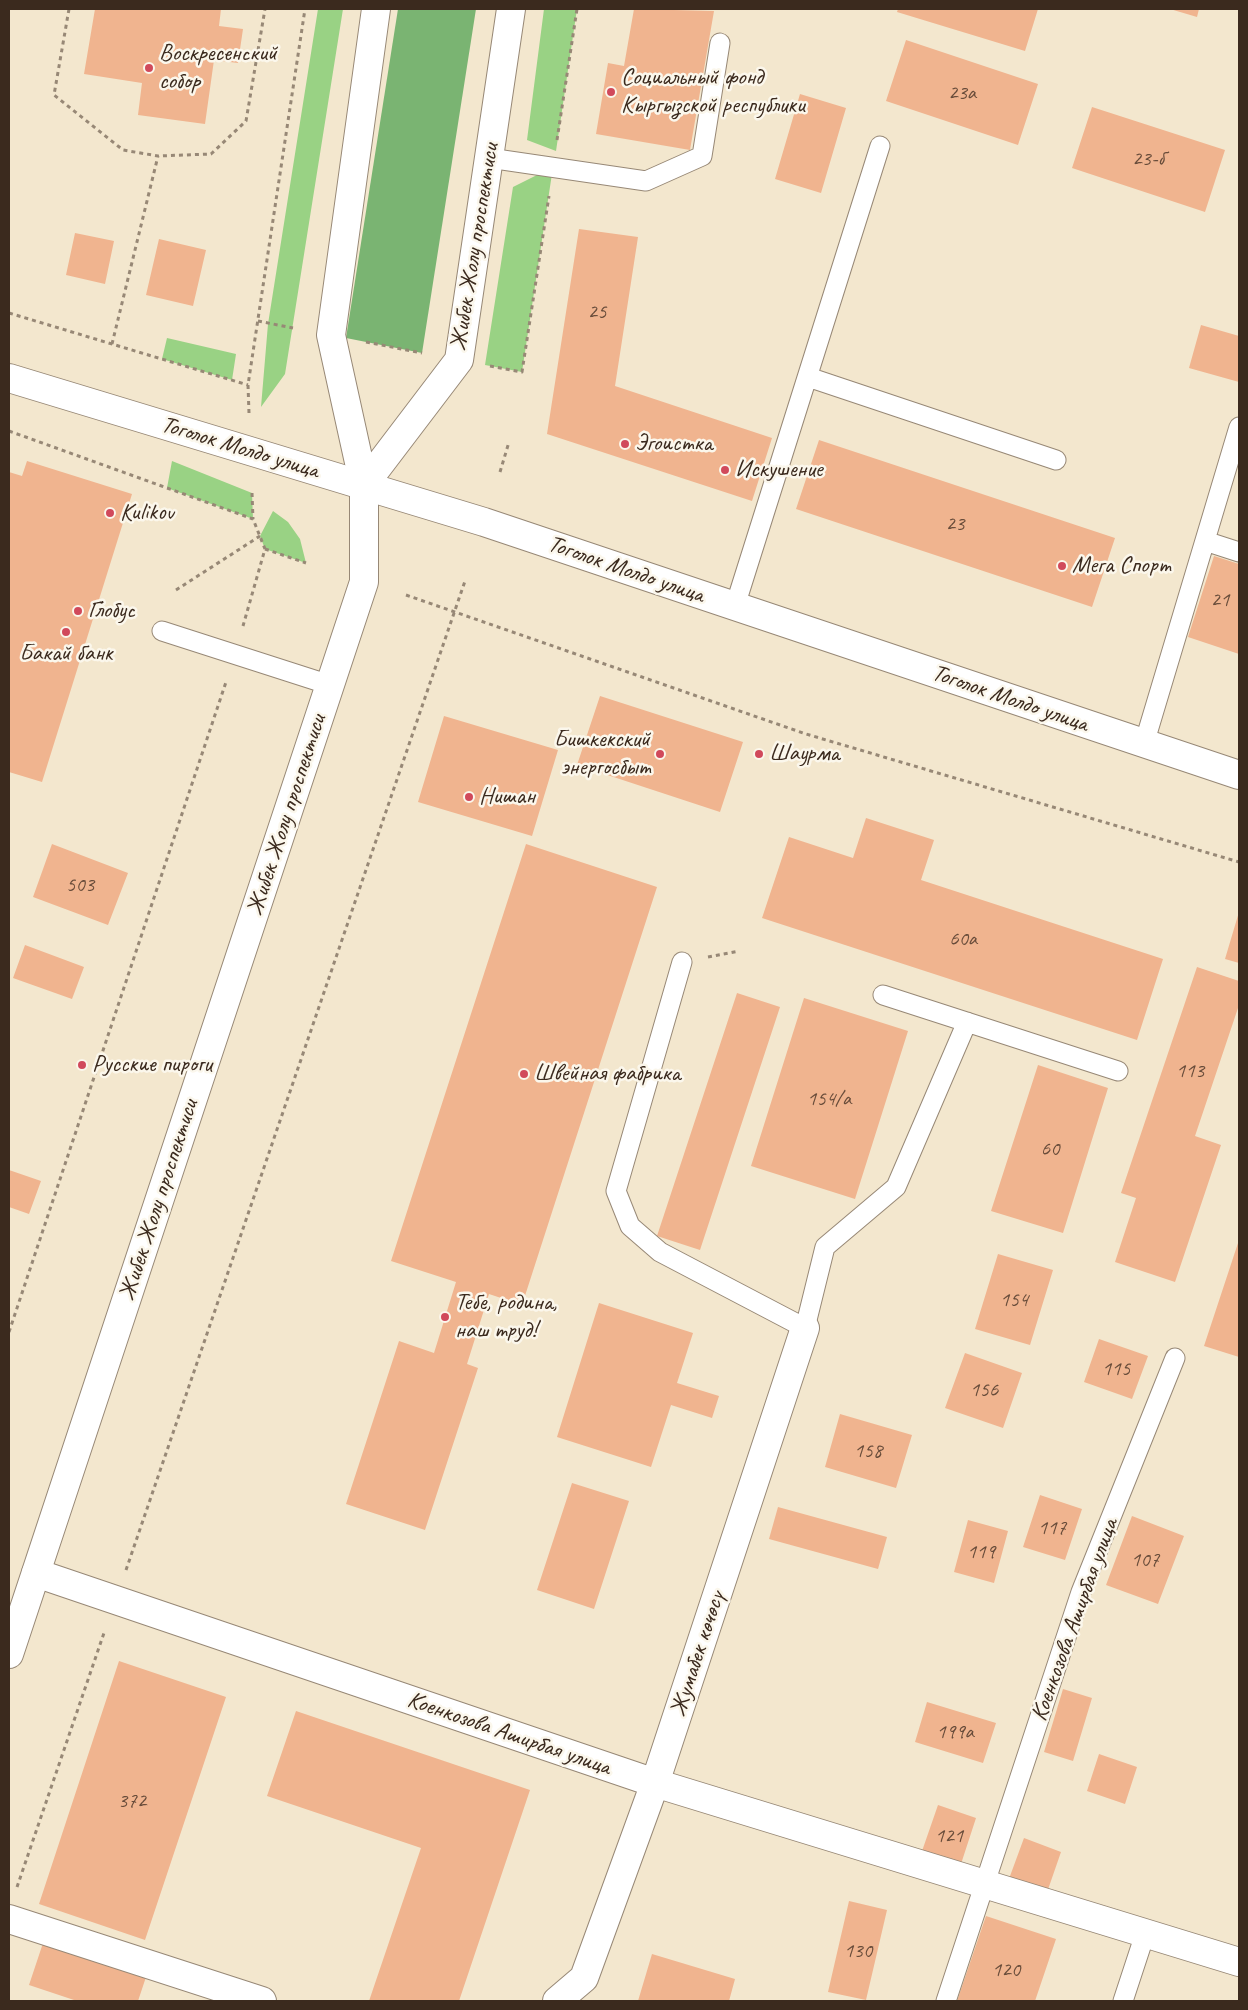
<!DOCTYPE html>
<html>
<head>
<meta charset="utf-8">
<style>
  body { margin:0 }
  #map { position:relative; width:1248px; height:2010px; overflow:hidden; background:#f3e7ce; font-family:Caveat,sans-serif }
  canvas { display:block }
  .frame { position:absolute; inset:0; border:10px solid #3b2a1e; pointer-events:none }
</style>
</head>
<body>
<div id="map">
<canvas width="1248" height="2010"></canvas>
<div class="frame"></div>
</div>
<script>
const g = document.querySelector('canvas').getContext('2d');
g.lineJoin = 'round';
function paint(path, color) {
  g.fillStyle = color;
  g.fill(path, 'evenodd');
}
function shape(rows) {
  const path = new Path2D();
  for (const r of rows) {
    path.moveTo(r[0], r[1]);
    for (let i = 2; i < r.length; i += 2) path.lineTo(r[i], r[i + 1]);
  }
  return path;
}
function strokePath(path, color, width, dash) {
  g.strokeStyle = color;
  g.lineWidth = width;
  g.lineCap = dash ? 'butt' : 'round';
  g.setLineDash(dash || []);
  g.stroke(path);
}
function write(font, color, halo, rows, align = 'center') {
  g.font = font + ' Caveat,sans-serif';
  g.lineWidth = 5;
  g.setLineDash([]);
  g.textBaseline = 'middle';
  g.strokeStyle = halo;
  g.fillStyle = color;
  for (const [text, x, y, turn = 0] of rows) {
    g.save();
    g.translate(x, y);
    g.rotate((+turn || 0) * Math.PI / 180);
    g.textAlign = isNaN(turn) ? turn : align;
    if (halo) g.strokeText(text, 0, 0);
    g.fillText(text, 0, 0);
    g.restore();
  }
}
paint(shape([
  [318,9,343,9,285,374,261,407,268,324],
  [544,9,577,9,556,151,527,140],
  [553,167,522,372,485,365,513,187],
  [167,338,236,354,232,380,162,359],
  [172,461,252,493,253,519,167,488],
  [273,511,288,522,300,539,306,563,265,549,260,536]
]), '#99d284');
paint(shape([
  [398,9,476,9,422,353,346,338]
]), '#7ab472');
paint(shape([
  [95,9,221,9,219,26,243,29,238,63,214,60,205,124,138,115,142,83,84,74],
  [634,9,714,11,690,150,596,134,608,63,624,66],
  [898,9,1038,9,1025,51,897,12],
  [1170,9,1199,9,1197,17],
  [906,40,1038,84,1018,145,886,101],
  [800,94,846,108,821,193,775,179],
  [1092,107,1225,150,1205,212,1072,168],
  [579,229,638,237,615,386,772,438,752,501,547,434],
  [75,233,114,241,105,284,66,275],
  [159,239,206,250,193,306,146,295],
  [1201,325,1239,336,1239,382,1189,368],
  [819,440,1115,538,1092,607,796,509],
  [27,461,132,494,42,782,9,772,9,472,22,476],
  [1214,556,1239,564,1239,654,1188,637],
  [600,696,743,742,720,812,577,765],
  [444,716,558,750,532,836,418,802],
  [866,818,934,840,921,880,1163,959,1137,1040,762,918,789,837,853,858],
  [52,844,128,873,108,925,33,897],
  [526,844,657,887,522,1305,489,1294,467,1364,478,1368,425,1530,346,1504,399,1341,434,1353,456,1282,391,1261],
  [1239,912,1239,963,1225,959],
  [25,945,84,967,72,999,13,978],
  [1197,967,1239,981,1239,1005,1195,1136,1221,1145,1175,1282,1115,1262,1136,1198,1121,1193],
  [737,993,780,1007,700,1250,657,1236],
  [804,998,908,1031,855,1199,751,1166],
  [1038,1065,1108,1088,1063,1233,991,1211],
  [9,1170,41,1181,29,1214,9,1207],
  [1239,1240,1239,1357,1204,1346],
  [998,1254,1053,1270,1030,1345,975,1329],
  [599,1303,693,1333,677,1383,719,1396,712,1418,671,1405,651,1467,557,1437],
  [1099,1339,1148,1356,1132,1399,1084,1382],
  [965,1353,1022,1373,1003,1428,945,1408],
  [840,1414,912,1435,896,1488,825,1467],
  [572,1483,629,1501,594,1609,537,1590],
  [1040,1495,1082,1509,1065,1560,1023,1547],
  [778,1507,887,1537,878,1569,769,1539],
  [1132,1516,1184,1536,1158,1604,1106,1585],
  [968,1520,1008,1531,994,1583,954,1572],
  [119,1661,226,1697,145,1940,39,1904],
  [1063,1689,1092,1698,1073,1761,1044,1752],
  [927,1702,996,1723,983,1763,915,1742],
  [296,1711,530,1790,459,2001,369,2001,421,1848,267,1796],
  [1099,1754,1137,1767,1125,1804,1087,1791],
  [938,1805,976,1818,960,1867,921,1854],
  [1024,1838,1061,1852,1044,1901,1006,1887],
  [849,1901,887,1910,866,2000,828,1992],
  [986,1916,1056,1939,1035,2001,957,2001],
  [43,1943,146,1977,138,2001,77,2001,29,1985],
  [652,1954,735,1979,729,2001,638,2001]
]), '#f0b48f');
const lane = shape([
  [489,158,646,181,702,156,720,43],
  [808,377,1056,460],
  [1205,541,1239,552],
  [735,606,880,146],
  [162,631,330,685],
  [1144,744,1239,427],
  [682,962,616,1191,630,1226,660,1252,805,1328,825,1247,896,1187,967,1022],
  [883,995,1118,1071],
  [946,2001,1081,1592,1175,1358],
  [1123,2001,1145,1934]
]);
const street = shape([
  [36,1573,655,1783,1239,1962],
  [9,1919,262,2001],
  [557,2001,584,1978,655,1783,805,1328]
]);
const secondary = shape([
  [9,378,484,522,1239,775]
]);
const primary = shape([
  [364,485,459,360,511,9],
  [9,1654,364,582,364,485,331,335,376,9]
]);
strokePath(lane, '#978876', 21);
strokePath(street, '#978876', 30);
strokePath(secondary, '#978876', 30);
strokePath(primary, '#978876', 30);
strokePath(shape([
  [69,9,54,95,123,150,158,156,211,154,246,121,265,9],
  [557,140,577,9],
  [9,313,248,385],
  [258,321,293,328],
  [366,342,422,353],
  [112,344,158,156],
  [490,366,522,372,549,196],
  [249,413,248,385,305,9],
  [9,431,253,519,265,549,243,626],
  [500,472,509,442],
  [252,493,253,519],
  [265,549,306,563],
  [176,590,260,536],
  [406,595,806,734,1239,862],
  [708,957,739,951],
  [9,1332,226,682],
  [126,1570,465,581],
  [17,1887,105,1630]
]), '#978876', 3, [4, 4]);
strokePath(lane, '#fff', 19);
strokePath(street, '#fff', 28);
strokePath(secondary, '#fff', 28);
strokePath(primary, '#fff', 28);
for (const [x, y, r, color] of [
  [149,68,5,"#d1495b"],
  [611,92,5,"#d1495b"],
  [625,444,5,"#d1495b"],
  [725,470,5,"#d1495b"],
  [110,513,5,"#d1495b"],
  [1062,566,5,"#d1495b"],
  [78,611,5,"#d1495b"],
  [66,632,5,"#d1495b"],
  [660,754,5,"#d1495b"],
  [759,754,5,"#d1495b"],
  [469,797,5,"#d1495b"],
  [82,1065,5,"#d1495b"],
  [524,1074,5,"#d1495b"],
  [445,1317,5,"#d1495b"]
]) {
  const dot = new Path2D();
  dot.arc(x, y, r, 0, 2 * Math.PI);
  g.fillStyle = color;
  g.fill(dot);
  strokePath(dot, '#fbf7ec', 2);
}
write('21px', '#684c3a', null, [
  ["23а",962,93],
  ["23-б",1148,159],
  ["25",597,312],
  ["23",955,524],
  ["21",1220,600],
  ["503",80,885],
  ["60а",963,939],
  ["113",1190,1071],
  ["154/а",829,1099],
  ["60",1050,1149],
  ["154",1014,1300],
  ["115",1116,1369],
  ["156",984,1390],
  ["158",868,1451],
  ["117",1052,1528],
  ["119",981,1552],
  ["107",1145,1560],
  ["199а",955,1732],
  ["372",132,1801],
  ["121",949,1836],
  ["130",858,1951],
  ["120",1006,1970]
]);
write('24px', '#3b2a1e', '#fbf7ec', [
  ["Воскресенский",159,54],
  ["собор",159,82],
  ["Социальный фонд",621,78],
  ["Кыргызской республики",621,106],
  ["Эгоистка",635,444],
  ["Искушение",735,470],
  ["Kulikov",120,513],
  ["Мега Спорт",1072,566],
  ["Глобус",88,611],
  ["Бакай банк",66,654,"center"],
  ["Бишкекский",650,740,"right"],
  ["энергосбыт",650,768,"right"],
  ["Шаурма",769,754],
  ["Нишан",479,797],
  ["Русские пироги",92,1065],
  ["Швейная фабрика",534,1074],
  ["Тебе, родина,",455,1303],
  ["наш труд!",455,1331]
], 'left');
write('24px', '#3b2a1e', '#fbf7ec', [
  ["Жибек Жолу проспектиси",475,247,-81],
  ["Тоголок Молдо улица",240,448,17],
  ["Тоголок Молдо улица",626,570,19],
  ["Тоголок Молдо улица",1010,699,19],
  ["Жибек Жолу проспектиси",287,815,-72],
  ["Жибек Жолу проспектиси",159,1200,-72],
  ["Коенкозова Аширбая улица",1075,1620,-70],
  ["Жумабек көчөсү",698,1654,-72],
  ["Коенкозова Аширбая улица",509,1734,19]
]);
</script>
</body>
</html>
